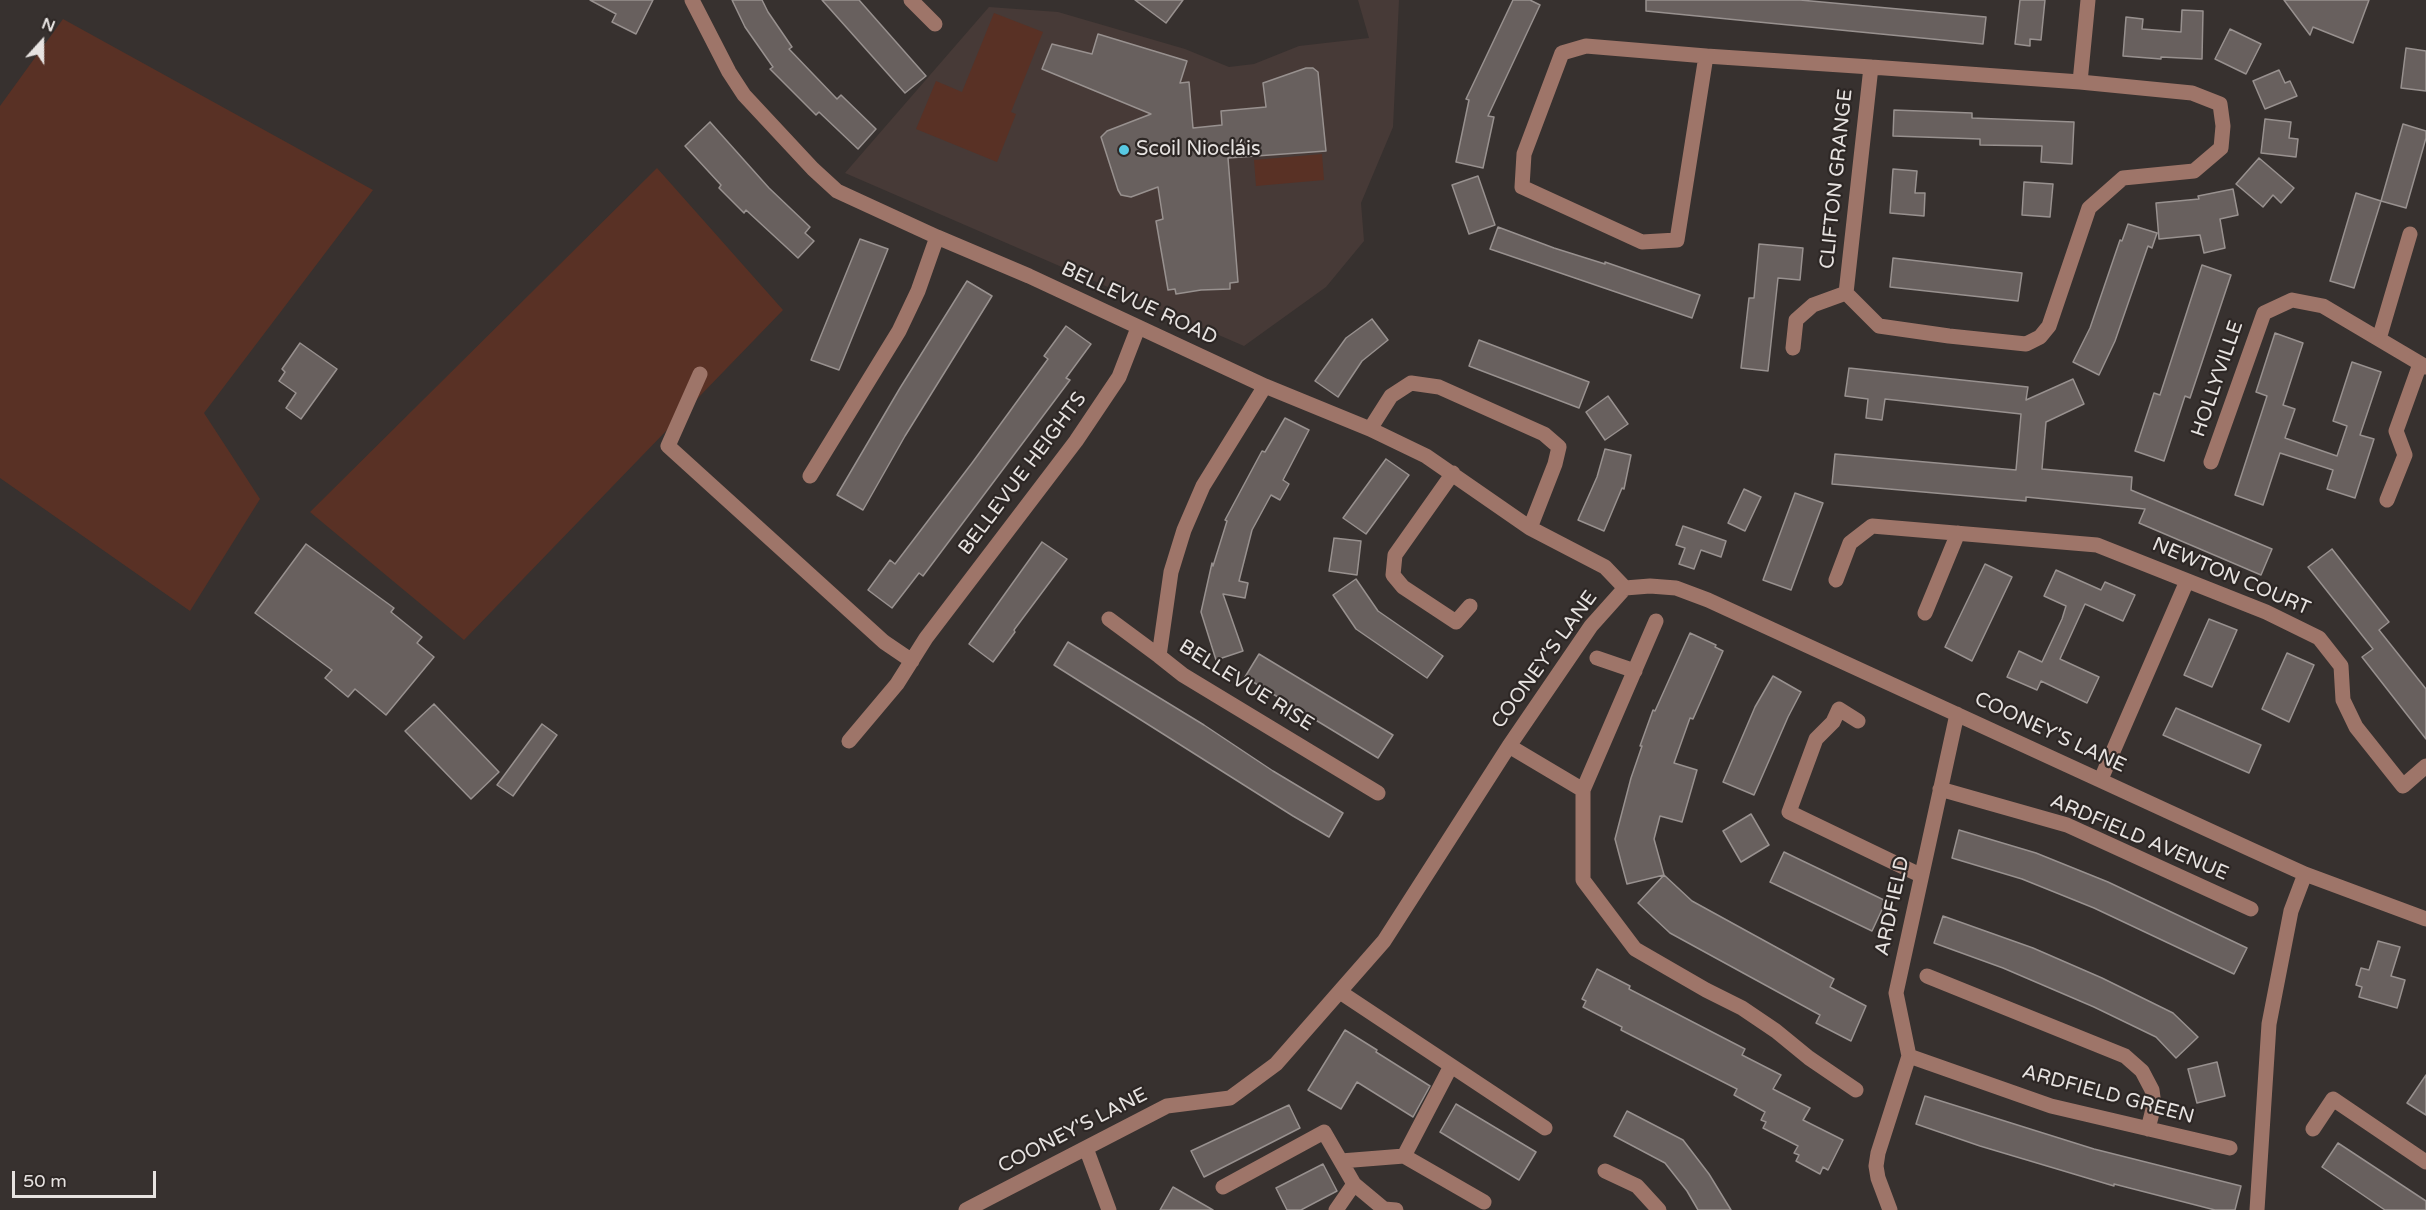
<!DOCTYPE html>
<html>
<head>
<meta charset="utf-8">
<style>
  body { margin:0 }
  #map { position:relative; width:2426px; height:1210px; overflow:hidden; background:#37312f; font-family:"Varela Round",sans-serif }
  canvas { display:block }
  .north { position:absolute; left:12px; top:12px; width:60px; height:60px; -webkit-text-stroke:4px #2d2725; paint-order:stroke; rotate:21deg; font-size:16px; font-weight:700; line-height:24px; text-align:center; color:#e7e3e1 }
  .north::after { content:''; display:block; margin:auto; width:21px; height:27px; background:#e7e3e1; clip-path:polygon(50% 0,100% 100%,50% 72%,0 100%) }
  .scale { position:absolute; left:12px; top:1171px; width:144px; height:27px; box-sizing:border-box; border:3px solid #e7e3e1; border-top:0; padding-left:8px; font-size:18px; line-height:21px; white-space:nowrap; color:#e7e3e1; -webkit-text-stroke:4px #2d2725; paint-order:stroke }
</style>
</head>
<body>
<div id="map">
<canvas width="2426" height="1210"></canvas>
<div class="north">N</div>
<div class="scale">50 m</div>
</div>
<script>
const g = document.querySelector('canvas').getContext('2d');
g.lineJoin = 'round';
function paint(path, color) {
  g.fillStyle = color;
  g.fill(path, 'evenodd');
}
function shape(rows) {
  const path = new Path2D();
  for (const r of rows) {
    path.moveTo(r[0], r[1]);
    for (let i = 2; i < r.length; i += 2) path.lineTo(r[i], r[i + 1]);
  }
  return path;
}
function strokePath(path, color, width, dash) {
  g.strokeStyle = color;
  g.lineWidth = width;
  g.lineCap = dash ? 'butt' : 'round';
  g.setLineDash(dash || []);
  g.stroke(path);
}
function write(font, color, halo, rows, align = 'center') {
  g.font = font + ' "Varela Round",sans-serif';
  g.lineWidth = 4.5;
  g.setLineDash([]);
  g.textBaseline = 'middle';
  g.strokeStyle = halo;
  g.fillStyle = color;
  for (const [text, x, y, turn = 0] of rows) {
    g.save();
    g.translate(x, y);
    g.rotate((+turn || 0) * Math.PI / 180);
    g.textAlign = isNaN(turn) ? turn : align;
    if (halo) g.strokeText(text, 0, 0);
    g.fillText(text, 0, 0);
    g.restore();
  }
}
paint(shape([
  [1358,0,1399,0,1393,127,1361,203,1364,241,1326,287,1244,346,845,173,989,7,1058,12,1185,49,1229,67,1254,64,1299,46,1369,38]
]), '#473a37');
paint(shape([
  [994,13,1043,32,1011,112,1016,114,997,162,916,129,936,81,962,92],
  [63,19,373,190,204,413,260,499,190,611,0,478,0,106],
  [1322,154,1324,180,1256,186,1254,160],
  [657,168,783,310,464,640,310,512]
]), '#593125');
const building = shape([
  [590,0,653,0,636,34,612,22,616,14,590,0],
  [732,0,762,0,768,12,792,47,789,49,837,99,841,95,876,129,858,149,819,112,816,115,770,69,773,67,745,27,732,0],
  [822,0,859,0,926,76,905,93,822,0],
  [1135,0,1183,0,1166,23,1135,0],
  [1513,0,1530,0,1540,5,1488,116,1494,117,1483,168,1456,162,1469,100,1466,99,1513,0],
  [1646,0,1800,0,1986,17,1983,44,1646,11,1646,0],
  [2020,0,2045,0,2041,40,2030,39,2030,46,2015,44,2020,0],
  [2284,0,2369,0,2353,43,2313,27,2310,35,2284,0],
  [2182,10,2203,11,2202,59,2161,57,2161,59,2123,56,2126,17,2143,19,2142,29,2181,32,2182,10],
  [2230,29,2261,44,2246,74,2215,59,2230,29],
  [1098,34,1187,61,1180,83,1189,82,1193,128,1222,125,1221,111,1266,107,1263,83,1306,68,1313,68,1318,72,1326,151,1228,158,1238,282,1230,283,1230,289,1201,290,1176,294,1175,289,1168,290,1156,221,1163,219,1158,187,1131,197,1121,195,1118,190,1101,137,1107,131,1151,114,1042,69,1052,44,1092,54,1098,34],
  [2406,48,2426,51,2426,91,2401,88,2406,48],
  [2279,70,2285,83,2290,81,2297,96,2265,109,2253,81,2279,70],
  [1894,110,1972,113,1972,118,2074,122,2072,164,2041,162,2042,146,1980,145,1980,139,1893,136,1894,110],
  [2265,119,2291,122,2289,138,2298,139,2296,157,2261,153,2265,119],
  [710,122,769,188,810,227,805,233,814,241,798,258,746,210,744,213,719,188,721,185,685,146,710,122],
  [2403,124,2426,131,2426,138,2406,208,2381,201,2403,124],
  [2259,158,2294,188,2281,203,2273,195,2263,207,2236,184,2259,158],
  [1893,169,1917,171,1915,193,1925,193,1924,216,1890,213,1893,169],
  [1478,176,1495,225,1469,234,1452,185,1478,176],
  [2024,182,2053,184,2050,217,2022,215,2024,182],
  [2233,189,2238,215,2220,219,2225,248,2204,253,2200,235,2159,239,2156,203,2199,199,2198,196,2233,189],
  [2356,193,2381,201,2354,288,2330,281,2356,193],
  [2128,224,2157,233,2152,248,2148,246,2115,341,2099,375,2073,362,2090,328,2120,240,2122,241,2128,224],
  [1498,227,1554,248,1605,264,1605,262,1700,295,1692,318,1490,249,1498,227],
  [860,239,888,249,839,370,811,360,860,239],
  [1759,244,1803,248,1800,280,1778,278,1768,371,1741,368,1749,298,1754,298,1759,244],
  [1893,258,2022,273,2018,301,1890,287,1893,258],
  [2202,265,2231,275,2190,398,2185,396,2164,461,2135,451,2154,393,2160,395,2202,265],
  [967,281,992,296,905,436,863,510,837,495,900,388,967,281],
  [1372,319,1388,340,1362,361,1338,397,1315,381,1346,338,1372,319],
  [1066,326,1091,344,1066,378,1070,380,923,576,919,573,892,608,868,590,890,560,895,564,972,463,1048,359,1044,356,1066,326],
  [2275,333,2303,343,2283,405,2295,409,2285,438,2337,456,2347,426,2333,421,2352,362,2381,372,2360,435,2374,439,2355,498,2327,489,2333,470,2280,453,2263,505,2235,495,2267,396,2256,392,2275,333],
  [1479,340,1589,382,1579,408,1469,366,1479,340],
  [300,343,337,369,301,419,286,408,296,393,279,381,285,372,282,369,300,343],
  [1849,368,2028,387,2026,400,2073,379,2084,404,2046,422,2042,469,2132,477,2131,490,2272,549,2261,575,2139,523,2145,509,2026,497,2026,501,1832,484,1835,454,2016,470,2021,414,1885,399,1882,420,1866,418,1868,399,1845,396,1849,368],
  [1608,396,1628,424,1605,440,1586,412,1608,396],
  [1285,418,1309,430,1283,480,1289,484,1280,500,1271,495,1252,530,1239,581,1248,583,1245,598,1223,594,1243,651,1216,660,1201,612,1212,563,1213,566,1227,521,1225,520,1262,451,1265,452,1285,418],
  [1605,449,1631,455,1624,489,1622,488,1604,531,1578,520,1597,477,1605,449],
  [1386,459,1409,475,1366,534,1343,518,1386,459],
  [1744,489,1761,497,1745,531,1728,523,1744,489],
  [1795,493,1823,503,1791,590,1763,580,1795,493],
  [1683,526,1726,541,1721,557,1701,550,1694,569,1679,564,1685,548,1676,545,1683,526],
  [1334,538,1361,541,1357,575,1329,571,1334,538],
  [1042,542,1067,559,1014,630,1015,632,993,662,969,644,1042,542],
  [306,544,394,608,391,612,422,637,417,643,434,657,386,715,355,689,348,697,325,678,332,670,255,613,306,544],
  [2332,549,2389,622,2379,630,2426,689,2426,739,2362,657,2373,649,2308,567,2332,549],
  [1985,564,2012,577,1972,661,1945,647,1985,564],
  [2056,570,2101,590,2105,582,2135,595,2123,621,2085,604,2060,659,2099,677,2087,703,2041,681,2037,690,2007,677,2019,651,2042,662,2062,619,2066,606,2044,596,2056,570],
  [1356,579,1378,611,1443,656,1427,678,1356,629,1333,595,1356,579],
  [2209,619,2237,630,2212,687,2184,675,2209,619],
  [1690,633,1716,645,1715,647,1723,651,1693,719,1690,718,1674,763,1697,770,1682,822,1660,816,1654,839,1664,875,1627,884,1615,839,1631,778,1642,746,1640,746,1653,710,1655,711,1690,633],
  [1068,642,1204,725,1273,771,1343,813,1329,837,1293,816,1054,665,1068,642],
  [2287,653,2314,665,2289,722,2262,709,2287,653],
  [1259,654,1393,735,1378,758,1245,677,1259,654],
  [1773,676,1801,692,1788,717,1754,795,1723,782,1755,707,1773,676],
  [434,704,499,772,471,799,405,731,434,704],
  [2176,708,2261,745,2249,773,2163,735,2176,708],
  [542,724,557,735,513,796,497,785,542,724],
  [1751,814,1769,845,1741,862,1723,831,1751,814],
  [1959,830,2036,853,2108,882,2247,948,2234,974,2094,908,2022,879,1952,858,1959,830],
  [1784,852,1886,901,1872,931,1770,882,1784,852],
  [1664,875,1692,901,1834,979,1830,987,1866,1006,1851,1041,1816,1023,1820,1015,1670,933,1638,903,1664,875],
  [1943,916,2033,948,2102,978,2173,1013,2198,1037,2176,1058,2156,1037,2094,1007,2003,968,1934,943,1943,916],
  [2378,941,2400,947,2391,976,2405,980,2397,1008,2359,997,2362,987,2356,985,2361,968,2369,970,2378,941],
  [1597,969,1630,986,1629,989,1745,1049,1742,1055,1781,1075,1773,1089,1810,1108,1803,1120,1843,1140,1828,1170,1823,1167,1820,1174,1796,1161,1799,1155,1794,1153,1798,1146,1763,1128,1766,1122,1761,1120,1765,1112,1734,1095,1737,1089,1621,1030,1622,1027,1583,1007,1586,1001,1582,999,1597,969],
  [1345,1030,1377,1050,1376,1052,1430,1086,1413,1117,1357,1082,1341,1109,1308,1090,1345,1030],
  [2217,1062,2225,1096,2197,1103,2188,1069,2217,1062],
  [2426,1075,2426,1115,2407,1103,2426,1075],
  [1925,1096,2094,1149,2241,1186,2235,1210,2215,1210,2114,1184,2114,1186,1980,1146,1916,1124,1925,1096],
  [1456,1104,1536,1152,1519,1180,1440,1132,1456,1104],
  [1289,1105,1300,1128,1204,1177,1191,1151,1289,1105],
  [1627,1111,1683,1140,1709,1174,1731,1210,1698,1210,1687,1191,1665,1163,1614,1136,1627,1111],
  [2338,1143,2426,1201,2426,1210,2385,1210,2322,1167,2338,1143],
  [1323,1164,1337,1191,1301,1210,1287,1210,1276,1188,1323,1164],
  [1173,1187,1213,1210,1160,1210,1173,1187]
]);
paint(building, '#68605e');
strokePath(building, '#98918f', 1.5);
strokePath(shape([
  [692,0,729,72,744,95,813,169,837,191,937,237,1029,276,1265,386,1370,429,1426,456,1530,528,1605,567,1625,588],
  [911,0,935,24],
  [1706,56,1677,240,1642,242,1522,187,1524,154,1562,53,1586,46,1706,56,1871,67,2080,82,2192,93,2220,104,2223,126,2221,148,2194,171,2123,178,2089,208,2049,326,2040,337,2026,344,1949,336,1879,326,1846,293,1871,67],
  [2080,82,2088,0],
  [2379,339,2410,234],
  [1793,348,1796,320,1813,305,1846,293],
  [700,374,668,446,884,642,912,661],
  [1265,386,1203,486,1184,530,1171,572,1159,656,1183,675,1378,793],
  [1370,429,1391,396,1411,383,1439,387,1544,434,1559,447,1555,464,1530,528],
  [2211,462,2264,313,2292,300,2323,306,2426,367],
  [1453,473,1395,555,1393,575,1403,587,1456,622,1470,606],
  [810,476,899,331,918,291,937,237],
  [2387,500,2405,455,2396,431,2420,364],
  [1836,580,1850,543,1872,526,2097,545,2266,612,2319,638,2341,666,2343,700,2356,727,2403,786,2426,766],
  [1925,613,1958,533],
  [1109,619,1159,656],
  [1656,621,1583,790,1583,880,1635,949,1706,990,1742,1008,1776,1031,1809,1058,1856,1090],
  [1597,658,1635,671],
  [1858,721,1839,709,1833,722,1816,739,1789,812,1920,875],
  [849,741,897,684,926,638,1076,441,1119,377,1138,328],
  [1509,746,1583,790],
  [2101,779,2187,581],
  [1940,789,2067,825,2251,909],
  [1927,976,2125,1056,2142,1071,2152,1090,2154,1105,2148,1129],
  [1340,992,1545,1128],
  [1909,1056,2051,1106,2230,1148],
  [2313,1129,2333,1099,2426,1162],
  [1086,1148,1109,1210],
  [1404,1156,1484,1202],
  [1341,1161,1404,1156,1451,1066],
  [1605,1171,1637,1186,1659,1210],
  [1223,1187,1324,1132,1354,1184,1384,1209,1396,1210],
  [966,1210,1167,1106,1230,1098,1276,1064,1384,941,1509,746,1591,626,1625,588,1650,586,1676,588,1708,600,2252,850,2305,874,2426,919],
  [1336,1210,1354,1184],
  [1890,1210,1878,1178,1876,1166,1878,1153,1909,1056,1896,993,1957,714],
  [2257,1210,2269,1024,2291,911,2305,874]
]), '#9e7569', 15);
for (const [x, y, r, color] of [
  [1124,150,6,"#58c9e3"]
]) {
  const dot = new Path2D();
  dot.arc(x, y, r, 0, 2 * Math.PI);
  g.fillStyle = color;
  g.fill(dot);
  strokePath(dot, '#2d2725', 2);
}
write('20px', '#e7e3e1', '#2d2725', [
  ["Scoil Niocláis",1136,150]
], 'left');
write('20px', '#e7e3e1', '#2d2725', [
  ["CLIFTON GRANGE",1837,179,-84],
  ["BELLEVUE ROAD",1139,304,25],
  ["HOLLYVILLE",2218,379,-71],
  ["BELLEVUE HEIGHTS",1023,474,-53],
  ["NEWTON COURT",2231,577,23],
  ["COONEY'S LANE",1545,660,-54],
  ["BELLEVUE RISE",1246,686,32],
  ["COONEY'S LANE",2050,733,25],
  ["ARDFIELD AVENUE",2139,838,23],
  ["ARDFIELD",1893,906,-78],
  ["ARDFIELD GREEN",2108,1095,15],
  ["COONEY'S LANE",1073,1131,-27]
]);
</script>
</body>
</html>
